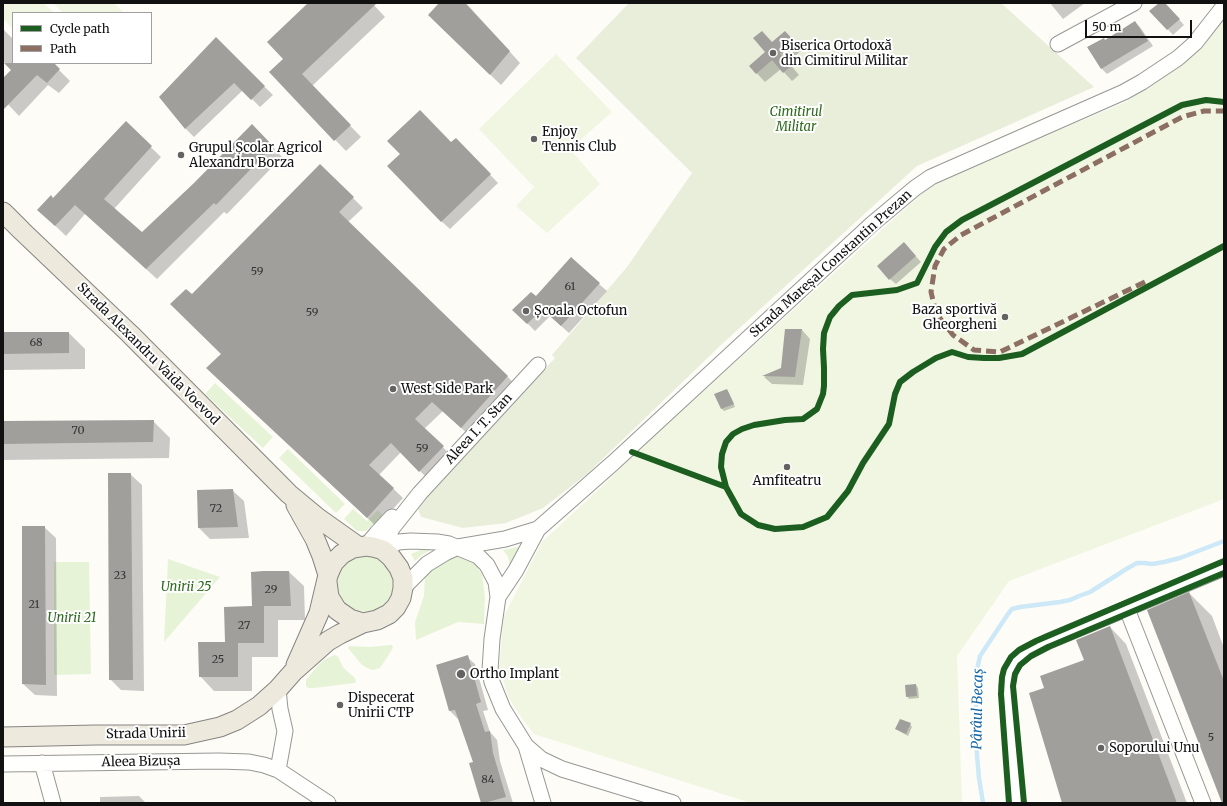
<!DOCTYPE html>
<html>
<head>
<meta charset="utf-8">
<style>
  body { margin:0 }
  #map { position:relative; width:1227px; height:806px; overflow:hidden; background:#fdfcf7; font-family:Merriweather,serif }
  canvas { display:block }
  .frame { position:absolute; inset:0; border:4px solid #111; pointer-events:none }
  .legend { position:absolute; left:12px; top:12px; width:140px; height:52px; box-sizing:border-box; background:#fff; border:1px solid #a0a0a0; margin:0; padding:5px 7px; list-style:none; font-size:12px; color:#111 }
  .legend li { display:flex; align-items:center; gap:8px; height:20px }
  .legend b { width:20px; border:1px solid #a0a0a0 }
  .scale { position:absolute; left:1085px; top:20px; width:107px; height:18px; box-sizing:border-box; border:2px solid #111; border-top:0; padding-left:5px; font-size:12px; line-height:14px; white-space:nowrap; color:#111; -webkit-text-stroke:3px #fff; paint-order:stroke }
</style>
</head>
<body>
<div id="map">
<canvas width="1227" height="806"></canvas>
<div class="frame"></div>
<ul class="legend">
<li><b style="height:5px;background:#1b5e20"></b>Cycle path</li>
<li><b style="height:5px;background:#8d6e63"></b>Path</li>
</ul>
<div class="scale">50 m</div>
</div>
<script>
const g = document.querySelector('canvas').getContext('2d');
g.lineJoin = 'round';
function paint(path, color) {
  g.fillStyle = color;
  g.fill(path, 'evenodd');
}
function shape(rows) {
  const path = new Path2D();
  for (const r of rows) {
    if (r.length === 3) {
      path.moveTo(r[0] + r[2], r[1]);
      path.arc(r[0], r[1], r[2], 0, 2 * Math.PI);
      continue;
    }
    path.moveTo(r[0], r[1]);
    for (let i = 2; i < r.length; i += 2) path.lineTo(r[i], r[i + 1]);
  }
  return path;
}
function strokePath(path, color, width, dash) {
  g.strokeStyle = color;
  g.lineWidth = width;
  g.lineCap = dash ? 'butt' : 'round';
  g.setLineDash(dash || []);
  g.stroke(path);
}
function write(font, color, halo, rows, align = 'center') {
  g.font = font + ' Merriweather,serif';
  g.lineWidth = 4;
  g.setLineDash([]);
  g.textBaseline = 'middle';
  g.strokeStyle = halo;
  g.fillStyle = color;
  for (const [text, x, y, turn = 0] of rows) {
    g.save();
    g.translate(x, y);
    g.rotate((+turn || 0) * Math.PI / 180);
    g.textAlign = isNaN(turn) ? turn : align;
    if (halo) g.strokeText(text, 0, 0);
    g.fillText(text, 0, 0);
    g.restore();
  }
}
paint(shape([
  [215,383,273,437,263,448,205,394],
  [288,449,345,504,336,513,279,458],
  [353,509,367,521,378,510,383,516,366,531,357,531,344,519],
  [522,546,510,567,508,557,503,550],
  [435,548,423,554,415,561,411,554,421,550],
  [458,555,474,562,482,575,485,597,484,624,458,622,416,640,415,622,424,596,425,575,434,563],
  [365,584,28],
  [168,559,220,577,164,642],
  [54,562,89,562,91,674,54,675],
  [390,645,392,645,393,648,384,662,380,668,373,670,367,668,362,665,348,648,349,646,370,647],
  [335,655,338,657,343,667,348,672,355,678,356,681,355,683,314,688,308,688,306,686,306,680,318,665,325,659]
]), '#e7f3d7');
paint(shape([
  [629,3,1001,3,1094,87,917,166,722,344,587,474,543,508,506,523,463,528,421,517,417,506,425,495,555,358,552,355,627,267,692,173,576,58]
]), '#e9eedb');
paint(shape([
  [3,3,43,3,54,13,13,13,13,29,3,19],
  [53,3,114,3,124,13,63,13],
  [1224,19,1224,499,1009,581,957,656,962,803,751,803,534,734,521,717,509,698,499,668,504,616,542,542,610,479,635,453,936,181,1126,102,1198,48],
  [556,54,612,112,570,149,600,184,547,233,516,206,534,187,479,129]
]), '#f0f6e1');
paint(shape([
  [310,3,372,3,385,17,312,86,361,137,346,151,270,72,284,59],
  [441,3,466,3,520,63,501,85,440,26],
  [1050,3,1085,3,1063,19],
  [1160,3,1164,3,1184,25,1173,35,1151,11],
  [1135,22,1140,27,1153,46,1107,74,1102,69,1089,48,1105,41],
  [3,29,13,39,13,63,52,63,70,81,59,93,48,85,19,116,3,99,3,80,12,70,3,61],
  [785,32,802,50,788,62,799,75,792,81,781,69,765,82,750,66,766,52,773,43],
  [216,39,273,95,260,107,243,90,194,137,185,128],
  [126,123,161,157,114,209,142,233,262,135,282,157,227,214,224,212,157,279,85,214,66,236,49,220,53,199],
  [451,143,464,147,498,183,450,229,441,221],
  [320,165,363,208,348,222,517,386,471,437,443,411,424,429,453,457,430,481,401,452,379,475,403,498,377,527,218,378,222,354,192,295],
  [909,249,921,262,896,284,890,279],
  [599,284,607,291,569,333,550,316,535,331,514,310,536,297],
  [802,330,810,339,803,385,772,384,764,377,782,368],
  [3,333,69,333,85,349,85,369,3,370],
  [727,390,729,393,735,407,724,411,721,408],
  [153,421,170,438,169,458,3,460,3,422],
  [130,474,142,485,144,691,121,690,110,679],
  [232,490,244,501,249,538,210,539,199,528],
  [44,527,56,538,57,696,35,695,23,684],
  [289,572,304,586,305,620,278,620,278,657,252,657,252,691,214,691,200,676,226,643],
  [1189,593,1212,616,1224,648,1224,799],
  [1110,627,1126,644,1187,803,1063,803,1045,689,1085,661],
  [467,657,475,664,488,710,483,711,490,732,497,740,500,761,513,803,482,803,474,763,459,718,458,719,450,711,437,665],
  [916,685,918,688,919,698,909,699,907,696],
  [910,724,912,727,908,736,899,731,896,729],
  [139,796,146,803,100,803,100,797]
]), '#0003');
strokePath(shape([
  [983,803,979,778,977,755,976,708,977,670,980,656,1008,614,1012,609,1020,607,1060,602,1070,600,1079,596,1090,592,1128,568,1137,563,1144,563,1152,564,1164,562,1180,558,1224,541]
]), '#cde8f7', 4.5);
paint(shape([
  [308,3,377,3,302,74,351,125,334,141,269,72,283,59,267,42],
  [439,3,465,3,510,51,490,75,428,15],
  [1159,3,1165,3,1180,19,1167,30,1149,11],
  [1135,21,1148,41,1101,69,1087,47,1104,38,1105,40],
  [762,31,772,42,785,31,794,41,780,54,791,66,783,73,772,60,756,74,749,66,765,52,753,38],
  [216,37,265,86,251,100,234,83,185,129,159,97],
  [4,63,54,63,60,69,47,83,37,75,3,110,3,78,11,70],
  [420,110,451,142,456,138,491,174,441,222,387,166,400,154,387,141],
  [126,121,152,146,104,199,142,232,194,183,252,124,273,146,216,205,214,203,146,269,75,205,55,226,37,210,51,195,53,198],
  [320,164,354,197,339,212,508,376,461,428,432,402,415,419,444,446,419,472,391,443,369,465,394,488,367,518,206,368,221,354,170,304,186,289,192,294],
  [904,242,916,256,889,280,877,266],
  [571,257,600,283,561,326,542,309,527,324,512,310,531,292,536,296],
  [785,329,802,329,795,377,762,376,781,368],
  [3,332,69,332,69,353,3,354],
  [727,389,734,404,721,409,714,394],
  [154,420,153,442,3,444,3,421],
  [108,473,131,473,133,680,109,680],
  [233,489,238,527,198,528,197,490],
  [22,526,45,526,46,685,22,684],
  [263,571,289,571,291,606,264,606,264,643,238,643,238,677,199,677,198,642,225,642,224,607,252,606,251,572],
  [1189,592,1224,681,1224,803,1222,803,1147,610],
  [1110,626,1177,803,1062,803,1029,693,1044,688,1040,676,1084,660,1076,640],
  [468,655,481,702,476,704,485,732,490,731,493,753,506,797,484,803,481,803,469,763,473,762,455,710,449,711,436,665],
  [916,684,917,696,906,697,905,685],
  [900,719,911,723,906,734,895,729]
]), '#a19f9c');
const minor = shape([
  [1058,44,1134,3],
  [366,546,377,533,392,517],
  [380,549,393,527,420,493,538,365],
  [383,550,398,542,411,541,437,542,449,544,478,556,487,565,496,582,498,597,492,639,490,670,492,682,503,709,526,746,543,803],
  [403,588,427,564,445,553,458,547,505,539,538,529,613,463,872,224,915,188,931,177,1124,92,1142,82,1178,58,1195,43,1224,6],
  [498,597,516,570,538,529],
  [1127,609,1203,803],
  [526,746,541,759,562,769,673,803],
  [42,763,53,803],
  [3,764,219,761,249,762,264,765,278,770,328,803],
  [278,770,285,731,280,709,278,689],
  [1016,803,1007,686,1009,673,1015,662,1027,652,1049,641,1224,568]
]);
const major = shape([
  [3,212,22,231,130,334,289,494,318,518,359,547],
  [296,505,315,539,322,556,328,575],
  [296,665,319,613,328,575,331,568,334,562,342,554,353,548,366,546,373,547,383,550,391,557,399,568,403,578,403,588,401,598,396,607,389,614,377,620,363,623,350,619,337,610,329,597,327,582],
  [3,737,96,735,184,735,220,727,237,720,259,706,278,689,293,672,328,641,340,634,363,623]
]);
strokePath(minor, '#979795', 17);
strokePath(major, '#858482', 21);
strokePath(minor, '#fffffe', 15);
strokePath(major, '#ede9dc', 19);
strokePath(shape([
  [1145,282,1000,352,974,350,953,335,936,313,931,292,935,266,944,249,961,235,1182,117,1204,111,1224,111]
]), '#8d6e63', 5, [10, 5]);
strokePath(shape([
  [1224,102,1206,100,1182,105,962,220,946,232,935,247,917,283,897,290,852,295,839,306,830,317,824,333,823,349,824,368,824,386,823,394,817,409,803,419,785,420,754,425,742,429,733,434,726,442,722,454,721,467,726,487,741,514,758,525,775,529,803,527,827,517,848,491,863,463,889,424,895,394,900,382,913,372,936,358,952,352,968,357,984,358,999,358,1022,354,1224,246],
  [632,452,726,487],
  [1009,803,1001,694,1002,677,1004,669,1011,657,1019,650,1036,641,1224,561],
  [1024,803,1013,686,1015,674,1020,665,1031,656,1048,647,1224,573]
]), '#1b5e20', 6);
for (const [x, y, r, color] of [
  [773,53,4,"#646362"],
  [534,139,4,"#646362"],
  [181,155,4,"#646362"],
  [526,311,4,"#646362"],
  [1005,317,4,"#646362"],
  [393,389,4,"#646362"],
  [787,467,4,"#646362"],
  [461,674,5,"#646362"],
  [340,705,4,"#646362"],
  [1101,748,4,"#646362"]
]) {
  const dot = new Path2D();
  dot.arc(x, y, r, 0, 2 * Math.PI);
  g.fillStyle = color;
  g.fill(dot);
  strokePath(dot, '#fff', 1.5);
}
write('11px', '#353434', null, [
  ["59",257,272],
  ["61",570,287],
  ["59",312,313],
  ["68",36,343],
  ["70",78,431],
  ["59",422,449],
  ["72",216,509],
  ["23",120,576],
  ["29",271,590],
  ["21",34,605],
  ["27",244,626],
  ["25",218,660],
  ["5",1211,738],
  ["84",488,780]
]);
write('13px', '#111', '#fff', [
  ["Biserica Ortodoxă",781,46],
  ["din Cimitirul Militar",781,61],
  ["Enjoy",542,132],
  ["Tennis Club",542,147],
  ["Grupul Școlar Agricol",189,148],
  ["Alexandru Borza",189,163],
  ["Baza sportivă",997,310,"right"],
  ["Gheorgheni",997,325,"right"],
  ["Școala Octofun",534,311],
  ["West Side Park",401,389],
  ["Amfiteatru",787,481,"center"],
  ["Ortho Implant",470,674],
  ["Dispecerat",348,698],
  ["Unirii CTP",348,713],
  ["Soporului Unu",1109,748]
], 'left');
write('italic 13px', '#2f6b1f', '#fff', [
  ["Cimitirul",796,112],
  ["Militar",796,127],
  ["Unirii 25",186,587],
  ["Unirii 21",72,618]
]);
write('13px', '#111', '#fff', [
  ["Strada Mareșal Constantin Prezan",831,264,-42],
  ["Strada Alexandru Vaida Voevod",148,354,45],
  ["Aleea I. T. Stan",479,429,-47],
  ["Strada Unirii",146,734,-1],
  ["Aleea Bizușa",141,762,-1]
]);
write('italic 14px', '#1768a6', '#fff', [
  ["Pârâul Becaș",978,709,-89]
]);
</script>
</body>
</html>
